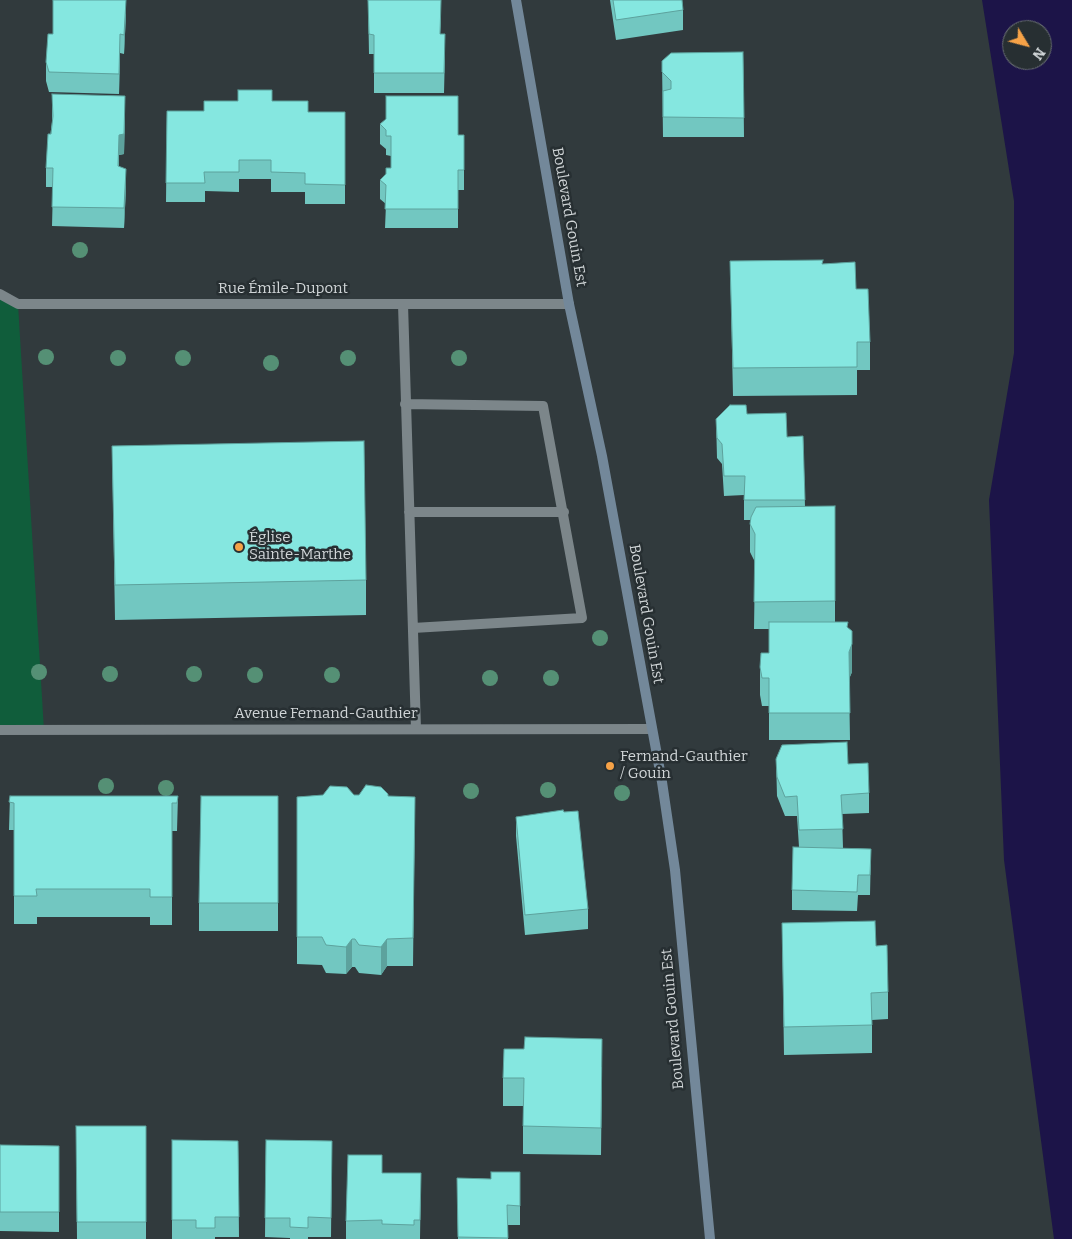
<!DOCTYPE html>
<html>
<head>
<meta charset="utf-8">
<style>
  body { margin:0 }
  #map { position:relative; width:1072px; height:1239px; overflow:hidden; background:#313a3d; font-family:Bitter,serif }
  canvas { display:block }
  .north { position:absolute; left:1002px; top:20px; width:50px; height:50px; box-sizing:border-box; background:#272f32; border:1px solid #6b7174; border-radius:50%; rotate:127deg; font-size:14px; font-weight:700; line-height:20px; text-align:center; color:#d0d5d7 }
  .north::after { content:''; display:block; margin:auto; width:18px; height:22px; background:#f6a247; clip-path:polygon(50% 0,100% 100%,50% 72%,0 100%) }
</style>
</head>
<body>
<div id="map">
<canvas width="1072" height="1239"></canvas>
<div class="north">N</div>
</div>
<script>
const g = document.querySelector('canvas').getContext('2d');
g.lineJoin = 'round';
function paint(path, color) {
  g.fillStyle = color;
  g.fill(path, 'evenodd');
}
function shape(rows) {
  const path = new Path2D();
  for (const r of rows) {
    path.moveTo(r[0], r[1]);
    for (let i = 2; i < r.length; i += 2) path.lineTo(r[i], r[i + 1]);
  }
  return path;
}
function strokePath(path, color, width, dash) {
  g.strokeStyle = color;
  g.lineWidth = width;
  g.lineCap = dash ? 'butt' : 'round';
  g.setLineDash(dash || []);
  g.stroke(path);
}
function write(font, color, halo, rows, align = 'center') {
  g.font = font + ' Bitter,serif';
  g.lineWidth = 5;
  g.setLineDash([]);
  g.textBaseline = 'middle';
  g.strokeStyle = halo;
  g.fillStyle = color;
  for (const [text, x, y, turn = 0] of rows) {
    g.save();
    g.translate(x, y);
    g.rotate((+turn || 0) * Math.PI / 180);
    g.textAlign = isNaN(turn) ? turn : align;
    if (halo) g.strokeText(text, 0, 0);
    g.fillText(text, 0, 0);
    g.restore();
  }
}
paint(shape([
  [0,294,18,304,44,730,0,730]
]), '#105d3b');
paint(shape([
  [982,0,1072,0,1072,1239,1054,1239,1004,860,989,500,1014,353,1014,201],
  [1012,30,1042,30,1042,60,1012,60]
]), '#1c1448');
strokePath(shape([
  [403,304,416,729],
  [405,404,543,406,582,618,413,628],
  [409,512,564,512]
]), '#7c868a', 10);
strokePath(shape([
  [0,294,18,304,569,304],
  [0,730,651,729]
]), '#7c868a', 10);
strokePath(shape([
  [516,0,569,304,602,456,662,782,675,870,710,1239]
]), '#73889a', 10);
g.fillStyle = '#559075';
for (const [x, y] of [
  [80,250],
  [46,357],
  [118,358],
  [183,358],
  [348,358],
  [459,358],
  [271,363],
  [600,638],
  [39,672],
  [110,674],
  [194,674],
  [255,675],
  [332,675],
  [490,678],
  [551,678],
  [106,786],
  [166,788],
  [548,790],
  [471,791],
  [622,793]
]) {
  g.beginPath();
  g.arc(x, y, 8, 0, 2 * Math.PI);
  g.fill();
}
paint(shape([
  [368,0,441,17,440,34,445,53,444,93,374,93,374,54,369,54],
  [610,0,682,0,683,10,683,30,616,40],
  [126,14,124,54,120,53,119,94,49,92,46,81,46,62,53,34],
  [743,52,744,137,663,137,662,61],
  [52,94,125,116,124,154,119,155,119,167,126,188,124,228,52,226,53,187,46,187,46,168,52,122],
  [238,101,272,101,308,112,345,112,345,204,305,204,305,192,271,192,271,179,239,179,239,192,205,191,205,202,166,202,167,111,204,111],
  [380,124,458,135,464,135,464,190,458,190,458,228,385,228,386,204,380,199,380,180,391,168,391,156,386,155,386,149,380,144],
  [730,261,823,264,856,289,870,342,870,370,857,370,857,395,733,396],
  [747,414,787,437,803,436,805,507,835,506,835,622,848,628,852,672,849,679,850,740,769,740,769,706,762,706,760,695,760,667,769,653,769,629,754,629,755,562,750,552,750,520,744,520,744,495,724,496,722,464,717,458,716,419],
  [112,446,366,580,366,615,115,620],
  [776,759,848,764,869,793,869,813,842,814,843,848,871,849,870,895,858,895,857,911,792,910,792,890,799,847,797,816,785,816,777,796],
  [323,795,415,797,413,966,387,966,381,975,359,973,355,967,352,967,346,974,326,973,322,965,297,964,297,797],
  [10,796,178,796,177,831,172,831,172,925,150,925,150,917,37,917,37,924,14,924,14,830,9,830],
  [278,796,278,931,199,931,199,903],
  [516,817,588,909,588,929,525,935,516,836],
  [782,923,876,946,888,992,888,1019,872,1020,872,1053,784,1055],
  [602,1067,601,1155,523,1154,523,1106,503,1106,503,1078],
  [76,1126,146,1126,146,1239,77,1239],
  [172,1140,238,1141,239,1237,215,1237,215,1239,172,1239],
  [266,1140,332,1141,331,1237,308,1237,308,1239,290,1239,290,1238,265,1237],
  [0,1145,59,1146,59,1232,0,1231],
  [520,1172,520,1225,508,1225,508,1239,458,1239,457,1178,491,1179],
  [382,1173,421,1173,420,1239,346,1239,346,1221]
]), '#72c7c1');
paint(shape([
  [126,0,126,14,124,54,124,35],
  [120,34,120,53,119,94,119,74],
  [125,96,124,154,119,155,118,186,119,135],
  [126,169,126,188,124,228,124,208],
  [852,644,852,672,849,679,849,652],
  [352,939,352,967,346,974,346,947],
  [387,939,387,966,381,975,381,947]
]), '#5da29d');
const building = shape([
  [53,0,126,0,124,35,120,34,119,74,49,72,46,62,48,34,53,34,53,0],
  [368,0,441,0,440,34,445,34,444,73,374,73,374,35,369,34,368,0],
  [613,0,682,0,683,10,616,20,613,0],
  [743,52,744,118,663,117,663,91,671,89,671,81,662,72,662,61,671,53,743,52],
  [238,90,272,90,272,101,308,101,308,112,345,112,345,185,305,184,305,173,271,172,271,160,239,160,239,172,204,172,205,183,166,183,167,111,204,111,204,101,238,101,238,90],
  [52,94,125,96,124,134,119,135,118,166,126,169,124,208,52,207,53,168,46,168,48,134,51,134,53,116,52,94],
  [386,96,458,96,458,135,464,135,464,170,458,170,458,209,385,209,386,185,380,180,386,174,386,168,391,168,391,136,386,136,386,130,380,124,386,119,386,96],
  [823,260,822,264,855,262,856,289,868,289,870,342,857,342,857,367,733,368,730,261,823,260],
  [730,405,746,405,747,414,786,413,787,437,803,436,805,500,744,500,745,476,724,476,722,444,717,438,716,419,730,405],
  [364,441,366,580,115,585,112,446,364,441],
  [835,506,835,601,754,602,755,534,750,524,751,517,756,507,835,506],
  [769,622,848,622,847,627,852,631,852,644,849,652,850,713,769,713,769,678,762,678,760,667,761,653,769,653,769,622],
  [847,742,848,764,868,763,869,793,841,795,843,829,799,830,797,796,785,797,777,777,776,759,782,745,847,742],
  [366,785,381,787,388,794,388,796,415,797,413,938,387,939,381,947,359,945,355,939,352,939,346,947,326,945,322,937,297,937,297,797,323,795,330,786,347,787,354,795,359,795,366,785],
  [10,796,178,796,177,803,172,803,172,897,150,897,150,889,36,889,37,896,14,896,14,803,9,802,10,796],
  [201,796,278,796,278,903,199,903,201,796],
  [563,810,564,812,578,811,588,909,525,915,516,817,563,810],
  [793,847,871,849,870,875,858,875,857,892,792,890,793,847],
  [875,921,876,946,887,945,888,992,871,993,872,1025,784,1027,782,923,875,921],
  [525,1037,602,1039,601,1128,523,1126,524,1078,503,1078,504,1049,524,1049,525,1037],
  [76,1126,146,1126,146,1222,77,1222,76,1126],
  [172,1140,238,1141,239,1217,215,1217,215,1228,196,1228,196,1220,172,1220,172,1140],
  [266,1140,332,1141,331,1218,308,1217,308,1228,290,1227,290,1218,265,1218,266,1140],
  [0,1145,59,1146,59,1212,0,1212,0,1145],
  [348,1155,382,1155,382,1173,421,1173,420,1220,414,1220,414,1225,382,1224,382,1220,346,1221,348,1155],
  [491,1172,520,1172,520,1206,507,1205,508,1238,458,1237,457,1178,491,1179,491,1172]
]);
paint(building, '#85e7e0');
strokePath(building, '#5da29d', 1);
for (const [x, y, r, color] of [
  [239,547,5,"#f6a247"],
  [610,766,5,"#f6a247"]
]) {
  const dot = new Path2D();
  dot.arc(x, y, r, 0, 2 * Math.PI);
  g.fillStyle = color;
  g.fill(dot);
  strokePath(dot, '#272f32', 2);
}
write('15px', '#d0d5d7', '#272f32', [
  ["Boulevard Gouin Est",569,217,80],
  ["Rue Émile-Dupont",283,289],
  ["Boulevard Gouin Est",646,614,80],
  ["Avenue Fernand-Gauthier",326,714],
  ["Boulevard Gouin Est",673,1019,-95]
]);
write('15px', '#d0d5d7', '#272f32', [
  ["Église",249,538],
  ["Sainte-Marthe",249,555],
  ["Fernand-Gauthier",620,757],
  ["/ Gouin",620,774]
], 'left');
</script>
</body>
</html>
